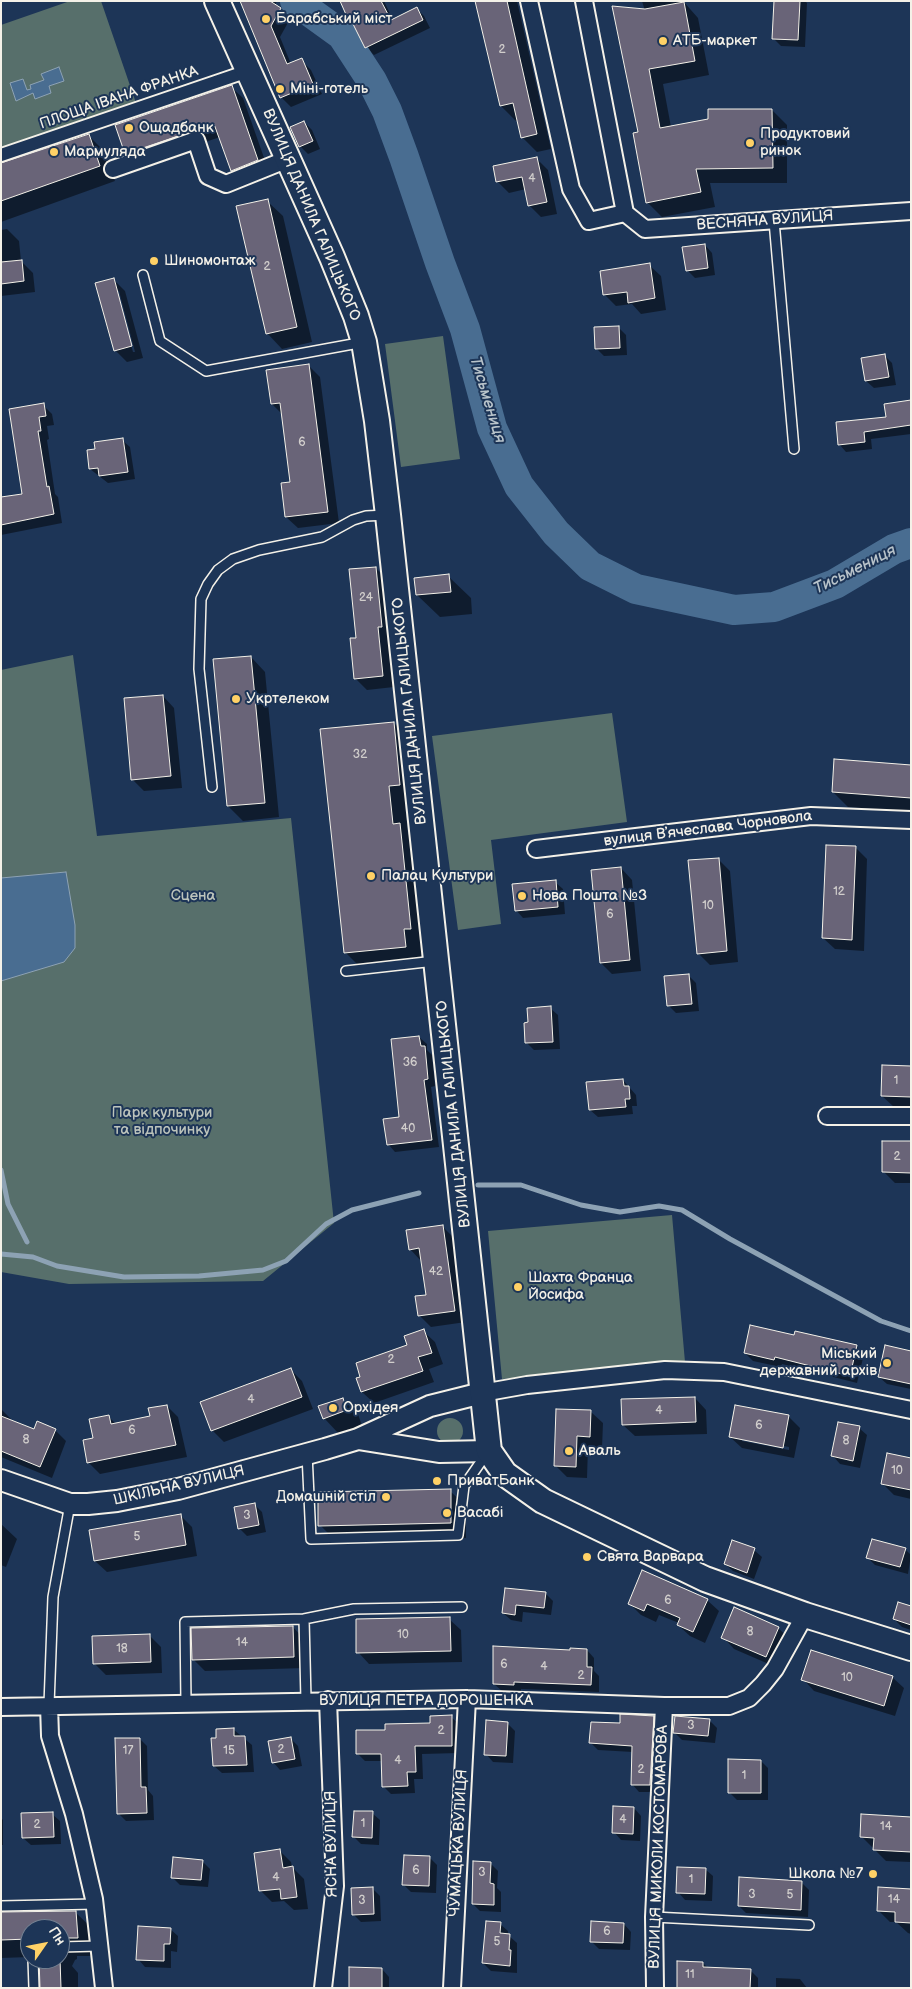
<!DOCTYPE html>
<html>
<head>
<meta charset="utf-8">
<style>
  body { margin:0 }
  #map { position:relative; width:912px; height:1989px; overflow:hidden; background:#1d3557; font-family:"Balsamiq Sans",sans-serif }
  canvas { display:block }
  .frame { position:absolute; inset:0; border:2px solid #f4f1e8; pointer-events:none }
  .north { position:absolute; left:20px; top:1919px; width:50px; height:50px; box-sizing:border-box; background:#1d3557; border:1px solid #738091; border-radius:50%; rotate:57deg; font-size:14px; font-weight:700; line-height:20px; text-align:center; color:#f4f1e8 }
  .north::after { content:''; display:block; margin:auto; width:18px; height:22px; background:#ffd166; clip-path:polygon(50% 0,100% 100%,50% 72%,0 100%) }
</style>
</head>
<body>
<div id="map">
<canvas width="912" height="1989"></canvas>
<div class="frame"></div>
<div class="north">Пн</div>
</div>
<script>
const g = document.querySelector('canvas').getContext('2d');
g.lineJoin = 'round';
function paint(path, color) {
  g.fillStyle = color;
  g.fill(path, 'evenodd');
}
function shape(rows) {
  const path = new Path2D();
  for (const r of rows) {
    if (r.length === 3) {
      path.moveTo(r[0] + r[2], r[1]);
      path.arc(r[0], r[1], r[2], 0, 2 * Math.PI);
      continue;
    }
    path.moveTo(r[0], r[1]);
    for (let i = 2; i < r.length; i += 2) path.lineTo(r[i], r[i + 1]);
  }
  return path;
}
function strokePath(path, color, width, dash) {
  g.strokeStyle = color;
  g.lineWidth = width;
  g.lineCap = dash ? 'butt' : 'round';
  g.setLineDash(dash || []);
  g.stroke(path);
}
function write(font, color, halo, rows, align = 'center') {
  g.font = font + ' "Balsamiq Sans",sans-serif';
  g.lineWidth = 4;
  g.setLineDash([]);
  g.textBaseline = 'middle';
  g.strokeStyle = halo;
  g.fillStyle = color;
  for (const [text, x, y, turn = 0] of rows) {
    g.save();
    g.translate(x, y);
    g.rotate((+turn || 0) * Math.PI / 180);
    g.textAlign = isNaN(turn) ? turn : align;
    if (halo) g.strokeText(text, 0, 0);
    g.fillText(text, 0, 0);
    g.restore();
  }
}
paint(shape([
  [70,1,101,1,136,103,1,149,1,25],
  [443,336,460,459,401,467,385,344],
  [73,655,97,836,291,818,334,1223,263,1281,69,1284,1,1272,1,670],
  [612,713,627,822,491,840,501,924,458,930,432,736],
  [672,1215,685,1362,502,1379,488,1231],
  [450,1431,13]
]), '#576f6b');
const water = shape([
  [59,67,64,81,49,86,51,93,35,99,33,93,16,101,10,83,23,79,27,90,31,89,30,85,44,80,41,74,59,67],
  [66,872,75,925,75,948,64,962,1,981,1,878,66,872]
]);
paint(water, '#496d91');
strokePath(water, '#8da2b4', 1);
paint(shape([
  [240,1,277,1,275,5,290,19,280,37,291,64,301,60,311,70,322,94,291,107,281,97],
  [341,1,384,1,393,20,417,9,424,16,430,28,374,55,366,48],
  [476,1,517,1,551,149,537,152,522,137,518,120,516,121,501,106],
  [642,1,683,1,698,18,709,75,663,84,671,127,772,110,787,125,787,183,710,183,715,207,662,217,647,202,640,133,645,11],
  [775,1,805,1,807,3,805,47,781,46,773,38],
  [231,87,243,98,269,172,243,182,232,171,220,137,138,165,126,153],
  [304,122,312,130,320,149,308,154,300,146],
  [88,135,104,151,115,181,1,222,1,164],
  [537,159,548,170,557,214,541,217,530,206,526,189,509,193,497,181],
  [267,201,283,216,312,342,282,349,267,333],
  [7,229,19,241,21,261,33,273,35,292,1,296,1,230],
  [705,245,712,253,715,275,695,278,687,270],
  [649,265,661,276,666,310,641,314,632,304,616,306,605,295,601,272],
  [113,279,125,291,143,358,127,362,115,350],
  [116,291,119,291,135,352,133,352],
  [618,327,626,335,627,355,604,356,597,349],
  [884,355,892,363,896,385,874,388,866,381],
  [309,366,320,377,339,523,298,528,286,517,291,483,282,414,272,404],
  [911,401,911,434,871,439,872,449,846,452,839,444,888,418],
  [43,405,52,414,54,425,47,426,49,439,47,440,55,494,58,497,62,523,1,535,1,498,24,497,10,410],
  [122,440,130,447,135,479,108,483,90,469,96,450],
  [376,568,387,580,393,638,389,638,394,687,367,690,355,678,357,639],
  [448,576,471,598,472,614,440,617,417,595,416,579],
  [251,657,265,672,279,817,243,821,228,806,215,661],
  [163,696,174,708,182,788,144,791,132,779],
  [394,723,411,740,417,802,405,803,408,834,416,842,428,946,421,946,422,964,363,970,346,953],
  [911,766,911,812,848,807,833,792],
  [856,848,867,859,864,951,835,949,823,938],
  [718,859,730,871,738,962,710,965,698,953],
  [621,868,632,880,641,971,612,974,601,963],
  [555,882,563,889,565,914,523,918,516,910],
  [688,975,696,983,699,1011,676,1013,668,1005],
  [550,1008,558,1015,560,1049,534,1050,527,1043],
  [419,1037,427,1044,427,1050,432,1055,435,1086,431,1087,439,1147,395,1152,388,1144,400,1118],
  [911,1067,911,1108,894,1107,882,1096],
  [623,1080,636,1095,637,1106,632,1106,633,1114,598,1117,590,1110],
  [911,1142,911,1183,895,1183,884,1172],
  [442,1226,454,1238,466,1322,431,1327,419,1315,427,1296,421,1261,410,1249],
  [423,1331,435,1342,443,1364,429,1369,434,1382,374,1403,362,1392,358,1379,409,1346],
  [795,1336,856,1346,864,1354,857,1383,782,1364,781,1367,753,1361,745,1353],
  [911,1352,911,1389,887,1384,879,1377],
  [291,1370,302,1381,313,1409,224,1442,212,1430],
  [695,1398,706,1410,707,1434,635,1436,623,1425],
  [342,1399,358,1414,362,1426,339,1434,324,1418],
  [167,1406,178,1417,187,1457,100,1474,88,1462,95,1439,109,1417,116,1424,151,1417],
  [1,1409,11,1419,10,1421,35,1431,55,1430,66,1441,52,1478,1,1457],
  [557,1410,591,1412,603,1423,602,1448,588,1447,587,1478,567,1477,556,1466],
  [789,1417,800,1428,794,1458,742,1448,730,1437],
  [742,1438,789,1447,789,1450,742,1441],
  [859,1428,867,1435,860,1468,840,1464,833,1456],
  [911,1460,911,1499,894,1495,882,1483],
  [450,1491,466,1506,466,1538,335,1540,320,1525],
  [255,1505,262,1512,266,1532,247,1536,239,1528],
  [180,1515,192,1527,197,1556,107,1572,95,1561],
  [1,1524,17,1539,6,1567,1,1565],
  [905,1549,911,1555,908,1574,875,1565,868,1558],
  [754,1550,762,1557,754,1579,733,1571,725,1564],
  [506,1589,545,1593,553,1601,551,1615,523,1612,522,1622,511,1620,503,1613],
  [707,1600,719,1611,705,1643,690,1636,678,1625,679,1623,659,1615,656,1622,641,1615,629,1603],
  [911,1607,911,1630,902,1627,894,1619],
  [449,1619,461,1630,462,1662,369,1664,358,1652],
  [293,1627,304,1639,305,1668,205,1671,193,1659],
  [778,1628,790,1639,778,1668,734,1649,723,1637],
  [150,1636,161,1647,162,1673,106,1675,94,1663],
  [587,1650,594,1658,594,1671,599,1676,599,1692,521,1689,521,1692,502,1691,494,1684,572,1652],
  [892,1677,904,1688,895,1716,814,1691,803,1679],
  [451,1717,459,1724,459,1753,422,1754,423,1779,414,1779,415,1793,391,1794,383,1786,382,1761,365,1761,358,1754,386,1731,432,1725],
  [653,1717,661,1725,657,1792,639,1792,632,1784,633,1752,598,1750,591,1743,621,1725],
  [709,1720,717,1728,715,1743,682,1740,674,1732],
  [507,1723,515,1731,513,1763,493,1762,486,1754],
  [233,1729,252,1745,254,1772,222,1773,214,1766,218,1739],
  [290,1738,298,1746,302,1766,280,1770,273,1762],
  [140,1739,147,1746,148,1790,153,1796,154,1820,126,1821,118,1813],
  [761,1761,768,1768,768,1800,737,1800,729,1792],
  [634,1808,641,1816,640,1841,621,1840,614,1832],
  [372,1813,380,1820,379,1845,361,1844,353,1836],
  [52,1814,60,1821,61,1844,31,1845,23,1838],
  [1,1818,3,1820,3,1845,1,1845],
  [911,1818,911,1862,886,1861,862,1837],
  [280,1851,291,1862,292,1867,304,1879,308,1909,294,1910,284,1901,272,1902,261,1891],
  [429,1857,437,1865,436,1893,411,1892,404,1885],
  [202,1861,210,1869,208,1887,180,1885,172,1877],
  [490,1863,498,1871,497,1888,501,1892,501,1912,480,1911,473,1904],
  [705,1869,713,1876,712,1901,685,1900,678,1892],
  [801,1882,809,1890,808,1917,746,1913,739,1906],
  [373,1889,380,1896,381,1921,361,1922,353,1914],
  [911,1890,911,1934,908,1933,896,1922,890,1922,878,1910],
  [75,1912,94,1930,96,1956,77,1956,77,1959,75,1960,72,1966,78,1973,78,1988,42,1988,39,1959,60,1959,60,1929,30,1929,30,1957,1,1958,1,1913],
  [500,1924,508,1931,508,1935,517,1943,517,1973,491,1971,483,1963],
  [624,1924,631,1932,630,1950,599,1949,591,1941],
  [170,1929,178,1936,177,1952,171,1951,171,1968,145,1967,138,1959],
  [703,1963,708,1968,750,1970,758,1978,758,1988,678,1988],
  [382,1969,389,1977,389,1988,350,1988],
  [776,1978,800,1979,807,1988,776,1988]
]), '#0007');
strokePath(shape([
  [1,1170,8,1204,27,1242],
  [478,1185,521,1185,581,1205,620,1212,659,1206,682,1210,730,1239,881,1321,911,1331],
  [1,1254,33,1257,57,1266,124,1277,199,1276,263,1270,286,1261,326,1224,352,1210,419,1193]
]), '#8da2b4', 5);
strokePath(shape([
  [295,1,342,35,372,81,387,111,404,157,440,263,465,329,492,428,519,486,556,533,590,566,636,589,734,610,774,607,835,584,894,549,911,543]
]), '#496d91', 30);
const building = shape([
  [240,1,270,1,281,8,271,26,287,64,302,58,313,84,280,98,240,1],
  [340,1,381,1,391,20,417,7,423,20,365,48,350,18,348,19,340,1],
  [475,1,507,1,537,134,521,138,513,103,500,106,475,1],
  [774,1,800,1,798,40,772,39,774,1],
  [684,2,695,61,649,69,660,128,708,119,708,109,772,109,773,168,696,169,701,192,646,203,633,133,638,132,612,6,645,9,684,2],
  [232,85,258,160,231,171,214,124,125,154,115,125,232,85],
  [304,121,313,141,299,147,290,127,304,121],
  [89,134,100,166,1,201,1,163,89,134],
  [537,157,547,202,528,206,522,177,496,182,493,166,537,157],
  [268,199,297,327,266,334,236,206,268,199],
  [705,244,708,268,686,271,682,247,705,244],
  [22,260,24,281,1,284,1,262,22,260],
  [650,263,655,298,628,303,627,292,603,295,600,271,650,263],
  [114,278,132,346,114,351,95,283,114,278],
  [619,326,620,348,595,349,594,327,619,326],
  [885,354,889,377,865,381,861,358,885,354],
  [309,364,328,512,285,517,281,483,290,482,280,403,271,404,266,370,309,364],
  [911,400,911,425,864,432,865,442,838,445,836,422,886,417,884,404,911,400],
  [44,403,46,416,39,417,41,431,38,431,47,487,49,486,54,514,1,525,1,497,22,494,9,409,44,403],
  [123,438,128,472,99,476,98,468,89,469,87,450,95,449,94,442,123,438],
  [376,567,382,627,378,627,383,676,354,679,350,638,356,638,349,569,376,567],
  [449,574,451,592,416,595,414,578,449,574],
  [251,656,265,803,227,806,213,659,251,656],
  [163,695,171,776,131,780,124,698,163,695],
  [394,722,400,785,389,786,393,824,400,823,411,929,404,929,406,947,344,953,320,729,394,722],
  [834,759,911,765,911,798,832,792,834,759],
  [826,845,856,846,852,940,822,938,826,845],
  [719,858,727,951,697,954,688,860,719,858],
  [621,867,630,960,600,963,591,870,621,867],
  [556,880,558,907,515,911,512,884,556,880],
  [689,974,692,1004,667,1006,664,976,689,974],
  [551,1006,553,1042,525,1043,524,1023,528,1022,527,1008,551,1006],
  [419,1036,421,1046,425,1046,428,1079,424,1080,432,1140,387,1145,383,1119,399,1117,391,1039,419,1036],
  [882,1065,911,1066,911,1097,881,1096,882,1065],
  [623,1079,624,1086,629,1086,630,1099,625,1099,626,1107,589,1110,586,1082,623,1079],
  [882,1141,911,1141,911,1173,882,1172,882,1141],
  [443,1225,455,1311,418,1316,415,1296,426,1295,419,1248,409,1250,406,1230,443,1225],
  [750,1325,794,1335,795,1331,857,1345,850,1376,775,1357,774,1360,744,1353,750,1325],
  [424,1329,432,1353,418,1357,423,1371,361,1392,356,1378,360,1377,356,1363,407,1345,404,1336,424,1329],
  [885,1345,911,1351,911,1384,878,1377,885,1345],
  [291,1368,302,1397,211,1431,200,1402,291,1368],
  [695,1397,696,1422,622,1425,621,1399,695,1397],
  [343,1398,347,1410,323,1419,318,1406,343,1398],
  [167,1405,176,1445,87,1463,83,1440,93,1438,89,1419,109,1415,111,1424,150,1416,148,1408,167,1405],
  [735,1405,789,1415,783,1448,729,1437,735,1405],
  [556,1409,591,1410,590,1437,577,1436,576,1467,554,1466,556,1409],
  [1,1416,34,1429,37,1421,56,1429,40,1467,1,1451,1,1416],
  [838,1422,860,1426,853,1461,831,1456,838,1422],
  [887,1453,911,1458,911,1490,881,1484,887,1453],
  [451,1489,451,1523,318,1526,318,1492,451,1489],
  [255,1503,259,1525,238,1529,234,1507,255,1503],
  [181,1514,186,1545,94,1561,89,1530,181,1514],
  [872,1539,906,1548,900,1567,866,1558,872,1539],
  [732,1540,755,1548,747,1573,724,1564,732,1540],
  [642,1570,708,1599,693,1632,677,1625,680,1618,647,1604,644,1611,628,1604,642,1570],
  [505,1588,546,1592,544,1608,516,1605,515,1615,502,1613,505,1588],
  [898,1602,911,1606,911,1625,893,1619,898,1602],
  [734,1607,779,1627,766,1657,721,1638,734,1607],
  [450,1617,451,1651,356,1653,356,1619,450,1617],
  [293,1626,294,1657,192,1660,191,1628,293,1626],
  [150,1634,151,1662,93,1664,92,1636,150,1634],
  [493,1646,570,1650,570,1648,587,1649,587,1667,592,1667,591,1685,514,1682,514,1685,493,1684,493,1646],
  [811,1650,893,1676,884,1706,801,1680,811,1650],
  [620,1714,654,1716,650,1785,631,1785,632,1746,589,1743,591,1722,620,1723,620,1714],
  [452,1715,452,1746,415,1746,416,1772,407,1772,408,1786,382,1787,381,1754,356,1754,356,1730,385,1730,385,1724,430,1723,430,1716,452,1715],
  [675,1716,710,1719,708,1736,673,1733,675,1716],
  [486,1720,508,1722,506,1756,484,1755,486,1720],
  [234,1728,234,1736,245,1736,247,1765,213,1766,211,1738,216,1738,216,1729,234,1728],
  [291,1737,295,1759,272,1763,268,1741,291,1737],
  [115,1738,140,1738,141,1787,146,1787,147,1813,117,1814,115,1738],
  [728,1759,761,1760,761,1793,728,1793,728,1759],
  [613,1806,634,1807,633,1834,612,1833,613,1806],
  [354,1811,373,1811,372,1838,352,1837,354,1811],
  [53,1812,54,1837,22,1838,21,1813,53,1812],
  [861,1814,911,1817,911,1852,873,1850,874,1838,860,1837,861,1814],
  [280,1849,283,1868,293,1866,297,1897,281,1899,280,1889,259,1891,254,1853,280,1849],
  [404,1855,430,1856,429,1886,402,1885,404,1855],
  [173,1857,203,1860,201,1880,171,1878,173,1857],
  [473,1861,491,1862,490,1883,494,1884,494,1905,472,1904,473,1861],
  [677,1867,706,1868,705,1894,676,1893,677,1867],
  [739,1877,802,1881,801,1910,738,1906,739,1877],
  [373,1887,374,1914,352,1915,351,1888,373,1887],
  [878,1887,911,1889,911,1923,895,1922,895,1912,877,1911,878,1887],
  [76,1911,78,1938,60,1938,60,1929,30,1929,30,1939,1,1940,1,1912,76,1911],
  [486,1921,501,1922,500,1933,510,1934,509,1950,511,1950,510,1966,482,1963,486,1921],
  [591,1921,624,1923,623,1943,590,1942,591,1921],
  [138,1926,171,1928,170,1944,164,1944,164,1961,136,1960,138,1926],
  [39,1959,60,1959,61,1988,40,1988,39,1959],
  [677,1961,703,1962,703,1967,751,1969,750,1988,677,1988,677,1961],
  [349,1967,382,1968,382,1988,349,1988,349,1967]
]);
paint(building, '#696478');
strokePath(building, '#f4f1e8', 1);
const service = shape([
  [774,221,794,449],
  [143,275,160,341,206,371,364,342],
  [212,787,199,669,201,599,208,584,218,570,233,559,259,550,322,537,353,520,366,516,387,515],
  [346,971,435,961],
  [307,1454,311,1539,458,1535,464,1486,487,1453],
  [304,1619,354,1609,462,1607],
  [186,1703,185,1622,304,1619,306,1700],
  [49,1705,53,1597,70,1504],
  [1,1906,95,1904],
  [654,1917,809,1925],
  [60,1947,99,1946],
  [33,1959,34,1988]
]);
const pedestrian = shape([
  [1,155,248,71]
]);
const minor = shape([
  [529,1,571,189,589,221,625,213],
  [584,1,625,213,645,229,911,211],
  [113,169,196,140,208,176,226,184,288,159],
  [536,849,811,816,911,820],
  [827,1116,911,1116],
  [482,1393,527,1385,665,1370,724,1372,911,1410],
  [49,1705,50,1736,74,1814,94,1899,104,1988],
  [1,1707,467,1699,664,1706,729,1706,749,1698,763,1684,775,1669,805,1615],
  [323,1988,335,1886,328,1700],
  [452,1988,467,1699],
  [655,1988,654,1917,664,1706]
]);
const tertiary = shape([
  [358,1439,439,1452,489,1451],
  [1,1480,70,1504,88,1504,117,1501,178,1489,325,1449,358,1439,430,1406,482,1393]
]);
const secondary = shape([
  [217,1,332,257,356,316,364,342,377,421,388,515,489,1451,505,1474,543,1501,705,1579,805,1615,911,1648]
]);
strokePath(service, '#f4f1e8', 12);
strokePath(pedestrian, '#f4f1e8', 16);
strokePath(minor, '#f4f1e8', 20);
strokePath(tertiary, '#f4f1e8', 24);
strokePath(secondary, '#f4f1e8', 28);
strokePath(service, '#1d3557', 9);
strokePath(pedestrian, '#1d3557', 12);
strokePath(minor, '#1d3557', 16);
strokePath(tertiary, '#1d3557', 20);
strokePath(secondary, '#1d3557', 24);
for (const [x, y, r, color] of [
  [266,19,5,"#ffd166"],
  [663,41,5,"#ffd166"],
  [280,89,5,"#ffd166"],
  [129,128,5,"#ffd166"],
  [750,143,5,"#ffd166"],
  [54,152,5,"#ffd166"],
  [154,261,5,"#ffd166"],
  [236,699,5,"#ffd166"],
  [371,876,5,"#ffd166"],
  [522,896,5,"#ffd166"],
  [518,1287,5,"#ffd166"],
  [887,1363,5,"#ffd166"],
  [333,1408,5,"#ffd166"],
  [569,1451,5,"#ffd166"],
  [437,1481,5,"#ffd166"],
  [386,1497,5,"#ffd166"],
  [447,1513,5,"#ffd166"],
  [587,1557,5,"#ffd166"],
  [873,1874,5,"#ffd166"]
]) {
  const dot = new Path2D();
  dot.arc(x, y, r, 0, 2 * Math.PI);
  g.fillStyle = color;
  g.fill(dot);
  strokePath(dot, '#1d3557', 2);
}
write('12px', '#d1cecc', null, [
  ["2",502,50],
  ["4",532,179],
  ["2",267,267],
  ["6",302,443],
  ["24",366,598],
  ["32",360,755],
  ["12",839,892],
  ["10",708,906],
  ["6",610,915],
  ["36",410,1063],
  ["1",896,1081],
  ["40",408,1129],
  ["2",897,1157],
  ["42",436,1272],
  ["2",391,1360],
  ["4",251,1400],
  ["4",659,1411],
  ["6",759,1426],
  ["6",132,1431],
  ["8",26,1440],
  ["8",846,1441],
  ["10",897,1471],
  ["3",247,1516],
  ["5",137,1537],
  ["6",668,1601],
  ["8",750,1632],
  ["10",403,1635],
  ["14",242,1643],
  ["18",122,1649],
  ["6",504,1665],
  ["4",544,1667],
  ["2",581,1676],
  ["10",847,1678],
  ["3",691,1726],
  ["2",441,1731],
  ["2",281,1750],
  ["17",128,1751],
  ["15",229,1751],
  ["4",398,1761],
  ["2",641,1770],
  ["1",744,1776],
  ["4",623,1820],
  ["1",363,1824],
  ["2",37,1825],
  ["14",886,1827],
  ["6",416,1871],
  ["3",482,1873],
  ["4",276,1878],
  ["1",691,1880],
  ["3",752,1895],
  ["5",790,1895],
  ["14",894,1900],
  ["3",362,1901],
  ["6",607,1932],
  ["5",497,1942],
  ["11",690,1975]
]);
write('15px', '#f4f1e8', '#1d3557', [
  ["Барабський міст",276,19],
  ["АТБ-маркет",673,41],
  ["Міні-готель",290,89],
  ["Ощадбанк",139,128],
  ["Продуктовий",760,134],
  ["ринок",760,151],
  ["Мармуляда",64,152],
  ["Шиномонтаж",164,261],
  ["Укртелеком",246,699],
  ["Палац Культури",381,876],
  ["Нова Пошта №3",532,896],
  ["Шахта Франца",528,1278],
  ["Йосифа",528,1295],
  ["Міський",877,1354,"right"],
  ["державний архів",877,1371,"right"],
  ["Орхідея",343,1408],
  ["Аваль",579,1451],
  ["ПриватБанк",447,1481],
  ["Домашній стіл",376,1497,"right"],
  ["Васабі",457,1513],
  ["Свята Варвара",597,1557],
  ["Школа №7",863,1874,"right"]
], 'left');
write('15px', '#f4f1e8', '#1d3557', [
  ["ПЛОЩА ІВАНА ФРАНКА",119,98,-19],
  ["ВУЛИЦЯ ДАНИЛА ГАЛИЦЬКОГО",311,215,67],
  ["ВЕСНЯНА ВУЛИЦЯ",765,221,-4],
  ["ВУЛИЦЯ ДАНИЛА ГАЛИЦЬКОГО",410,711,-96],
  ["вулиця Вʼячеслава Чорновола",708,829,-7],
  ["ВУЛИЦЯ ДАНИЛА ГАЛИЦЬКОГО",454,1114,-96],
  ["ШКІЛЬНА ВУЛИЦЯ",179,1486,-13],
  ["ВУЛИЦЯ ПЕТРА ДОРОШЕНКА",426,1701],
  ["ЧУМАЦЬКА ВУЛИЦЯ",459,1843,-87],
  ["ЯСНА ВУЛИЦЯ",332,1844,-91],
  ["ВУЛИЦЯ МИКОЛИ КОСТОМАРОВА",659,1847,-88]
]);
write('15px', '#bdc4bc', '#1d3557', [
  ["Сцена",193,896],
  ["Парк культури",162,1113],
  ["та відпочинку",162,1130]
]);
write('italic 16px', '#b8c3ca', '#1d3557', [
  ["Тисьмениця",487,400,73],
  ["Тисьмениця",855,570,-27]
]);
</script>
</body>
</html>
